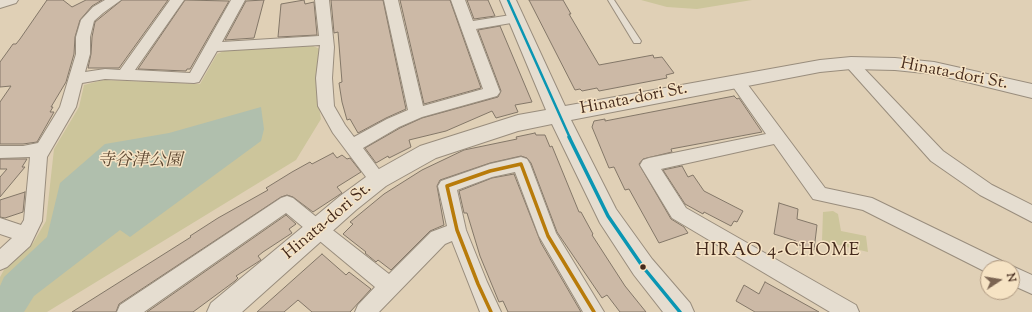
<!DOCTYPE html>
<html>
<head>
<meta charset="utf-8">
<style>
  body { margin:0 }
  #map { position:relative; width:1032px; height:312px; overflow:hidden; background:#e0d0b6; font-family:"Sorts Mill Goudy",serif }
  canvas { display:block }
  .north { position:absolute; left:980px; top:260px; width:40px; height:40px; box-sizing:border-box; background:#f6e3c4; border:1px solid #af9981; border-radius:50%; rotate:78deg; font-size:11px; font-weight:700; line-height:16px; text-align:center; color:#442a1c }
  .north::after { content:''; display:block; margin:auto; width:14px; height:18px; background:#7b6452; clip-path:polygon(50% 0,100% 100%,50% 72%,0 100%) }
</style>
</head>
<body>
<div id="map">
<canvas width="1032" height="312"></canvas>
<div class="north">N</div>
</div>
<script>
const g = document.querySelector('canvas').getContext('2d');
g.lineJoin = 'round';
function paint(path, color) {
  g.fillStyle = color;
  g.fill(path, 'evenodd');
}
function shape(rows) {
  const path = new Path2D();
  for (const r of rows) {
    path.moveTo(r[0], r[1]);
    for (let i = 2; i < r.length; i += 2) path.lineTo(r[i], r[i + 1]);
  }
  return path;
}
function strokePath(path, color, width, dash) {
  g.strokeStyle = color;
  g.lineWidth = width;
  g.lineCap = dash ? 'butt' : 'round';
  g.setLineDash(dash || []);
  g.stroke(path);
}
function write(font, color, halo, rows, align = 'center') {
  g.font = font + ' "Sorts Mill Goudy","Noto Serif JP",serif';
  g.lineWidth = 3;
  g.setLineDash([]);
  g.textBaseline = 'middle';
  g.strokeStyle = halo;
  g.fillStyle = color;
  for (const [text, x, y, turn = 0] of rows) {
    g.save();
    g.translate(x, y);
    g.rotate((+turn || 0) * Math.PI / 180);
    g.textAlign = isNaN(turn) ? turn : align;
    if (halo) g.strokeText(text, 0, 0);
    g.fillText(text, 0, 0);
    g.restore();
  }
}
paint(shape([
  [641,0,752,0,697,9,667,7],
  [313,46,320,49,316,88,321,119,296,160,47,312,0,312,0,277,5,268,33,243,46,221,54,149,79,107,84,85,103,80,200,84,217,54,224,51],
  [833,211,838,214,841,231,866,236,868,252,822,241,823,212]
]), '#ccc59b');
paint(shape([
  [261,107,264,129,261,141,130,237,120,230,34,296,24,312,0,312,0,286,4,277,47,237,60,183,105,144,169,133]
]), '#b0bfad');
const building = shape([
  [47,0,63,0,72,7,86,0,102,0,92,6,80,20,75,37,74,54,66,82,51,107,53,107,50,112,54,112,37,142,23,144,0,144,0,102,11,86,0,87,0,62,13,44,16,44,20,39,47,0],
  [122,0,168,0,119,68,88,68,91,54,92,37,95,22,122,0],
  [185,0,229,1,190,69,187,69,186,71,138,69,185,0],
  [264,0,254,38,225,40,246,1,264,0],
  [304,0,305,4,314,2,317,35,278,37,281,4,304,0],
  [331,0,383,0,406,109,386,118,358,133,350,119,347,120,342,102,339,83,342,82,338,32,334,33,331,0],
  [400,0,450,0,481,88,424,104,400,0],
  [467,0,488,0,495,16,474,19,467,0],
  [529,0,563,0,571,14,569,14,599,65,653,55,654,58,662,57,674,73,666,75,667,78,599,91,597,88,582,91,580,89,575,90,529,0],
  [500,26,532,102,515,105,518,112,496,118,492,111,446,131,409,140,411,147,389,158,388,156,376,163,365,148,400,128,422,118,498,97,501,91,478,30,500,26],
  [734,96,737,99,739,98,762,132,671,149,672,152,643,159,639,164,671,219,684,227,688,233,659,243,629,189,625,190,614,167,609,168,592,127,594,121,605,119,605,121,734,96],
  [535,133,536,135,545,135,550,147,552,146,579,212,581,212,593,234,592,235,625,286,646,312,620,312,607,295,602,298,557,232,531,163,527,158,521,156,490,163,440,180,437,186,444,225,430,231,391,270,378,260,376,262,365,253,366,252,343,234,353,224,350,222,384,194,422,170,464,150,517,139,516,137,535,133],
  [333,153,337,158,342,155,347,159,350,158,361,172,337,187,342,193,313,212,293,197,287,195,281,197,119,304,116,312,72,312,191,237,190,236,218,218,268,190,266,188,292,172,310,162,312,164,333,153],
  [0,159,27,159,22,167,25,167,0,197,0,177,7,169,0,169,0,159],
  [682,166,688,177,693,175,704,191,743,211,737,222,734,221,731,226,704,212,703,214,685,204,663,170,682,166],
  [514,174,541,243,581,312,508,312,503,301,499,302,480,256,467,213,464,213,459,191,492,178,514,174],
  [25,192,23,212,5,218,0,217,0,200,25,192],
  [779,203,798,209,797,219,817,225,814,250,796,244,796,241,774,234,779,203],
  [286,215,296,224,289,229,292,233,263,252,258,256,261,260,236,276,238,278,235,281,193,312,147,312,286,215],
  [322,254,346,275,349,272,371,289,350,312,312,312,298,300,284,312,257,312,322,254],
  [765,282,819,312,755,312,736,301,744,285,759,294,765,282]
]);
paint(building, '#ccb9a6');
strokePath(building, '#837768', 1);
const service = shape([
  [608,0,614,0,641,41,640,43,634,43,608,0]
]);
const minor = shape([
  [0,0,18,0,16,3,0,8,0,0],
  [105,0,121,0,103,13,94,21,90,37,90,54,85,72,105,69,120,70,170,0,184,0,135,70,190,73,231,0,245,0,222,42,319,36,315,0,329,0,334,47,332,78,334,106,345,125,354,137,387,119,408,110,384,0,398,0,423,106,483,89,451,0,465,0,473,21,517,14,522,15,524,18,522,21,517,22,476,29,500,92,497,96,422,117,399,127,363,148,387,180,384,185,378,187,372,185,333,133,318,106,316,78,320,45,217,51,199,82,194,83,105,79,82,83,76,107,47,157,42,221,30,246,7,267,0,270,0,249,12,238,0,234,0,218,21,225,24,220,30,157,0,158,0,146,23,146,38,143,60,107,76,54,76,37,81,20,93,7,105,0],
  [851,58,856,60,943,151,992,185,1032,205,1032,222,980,195,931,161,846,66,844,63,846,60,851,58],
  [737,76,742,77,825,188,872,198,1004,262,1007,268,1012,266,1032,275,1032,294,1012,285,1012,268,988,268,988,273,863,210,813,199,774,144,661,169,686,208,856,305,859,312,830,312,672,218,640,165,643,160,649,158,766,134,729,81,732,77,737,76],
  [521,157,527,159,530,164,556,233,604,312,583,312,539,236,515,172,492,177,457,190,466,230,487,282,501,312,480,312,452,241,445,244,379,312,355,312,358,305,375,287,286,213,144,312,117,312,120,305,281,198,287,196,293,198,325,224,389,274,431,232,447,226,438,186,441,181,490,164,521,157]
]);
const tertiary = shape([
  [500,0,516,0,565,106,820,60,851,57,895,58,934,62,1032,84,1032,98,934,74,895,70,851,69,820,72,571,120,616,209,652,259,690,303,694,312,663,312,634,275,600,223,552,124,518,131,436,158,386,186,356,210,242,312,207,312,211,303,340,196,370,174,420,146,518,115,546,110,500,0]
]);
strokePath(service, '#998d7d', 2);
strokePath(minor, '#998d7d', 2);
strokePath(tertiary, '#998d7d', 2);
paint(service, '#e5ddd0');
paint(minor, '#e5ddd0');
paint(tertiary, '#e5ddd0');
strokePath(shape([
  [508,0,570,138]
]), '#0a96b3', 2.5);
strokePath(shape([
  [569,137,608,216,643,267,680,312]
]), '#0a96b3', 3.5);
strokePath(shape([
  [491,312,478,284,457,230,447,186,490,171,521,164,548,236,594,312]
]), '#b87b0a', 3.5);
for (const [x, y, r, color] of [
  [643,267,3.5,"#442a1c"]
]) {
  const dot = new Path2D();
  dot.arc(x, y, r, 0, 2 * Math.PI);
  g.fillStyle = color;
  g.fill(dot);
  strokePath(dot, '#f6e3c4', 1.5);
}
write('17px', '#442a1c', '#f6e3c4', [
  ["Hinata-dori St.",954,75,11],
  ["Hinata-dori St.",634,100,-11],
  ["Hinata-dori St.",328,222,-40]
]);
write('italic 17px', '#5c4731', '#f6e3c4', [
  ["寺谷津公園",140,162]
]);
g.letterSpacing = '1px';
write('18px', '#442a1c', '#f6e3c4', [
  ["HIRAO 4-CHOME",778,252]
]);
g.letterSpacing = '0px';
</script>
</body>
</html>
